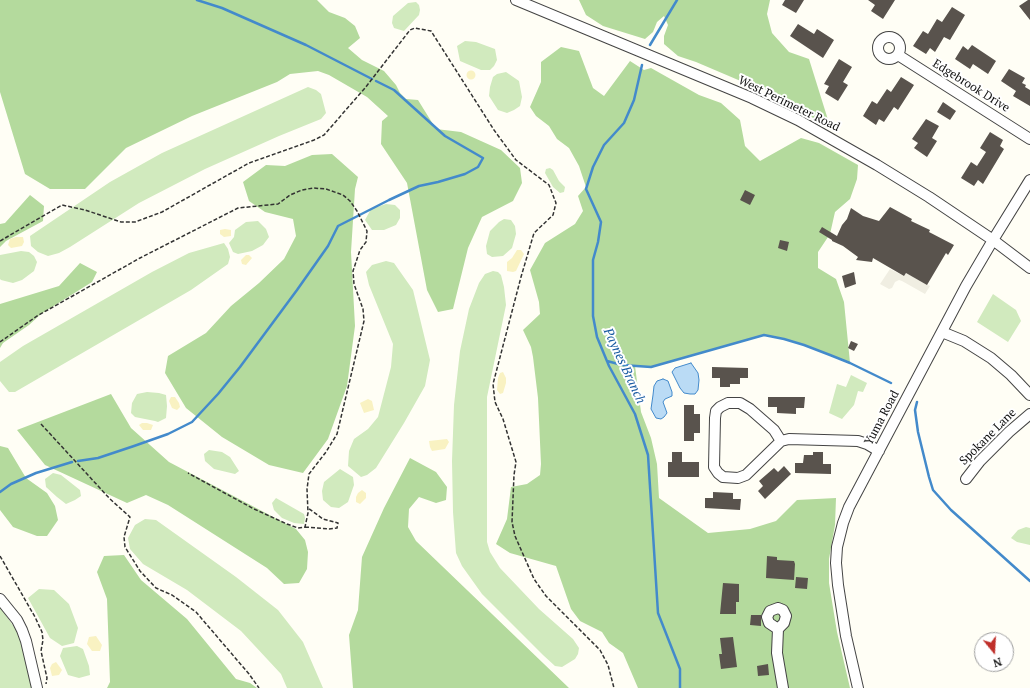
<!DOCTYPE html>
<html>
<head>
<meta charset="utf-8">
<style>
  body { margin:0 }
  #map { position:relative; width:1030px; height:688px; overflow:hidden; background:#fffef5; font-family:"PT Serif",serif }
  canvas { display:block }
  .north { position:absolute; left:974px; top:632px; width:40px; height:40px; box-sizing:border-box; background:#fff; border:1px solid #a0a0a0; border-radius:50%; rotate:162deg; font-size:11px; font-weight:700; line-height:16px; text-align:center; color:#111 }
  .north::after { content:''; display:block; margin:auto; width:14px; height:18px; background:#bf2f2a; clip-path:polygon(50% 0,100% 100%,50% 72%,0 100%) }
</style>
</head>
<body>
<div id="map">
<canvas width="1030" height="688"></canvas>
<div class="north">N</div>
</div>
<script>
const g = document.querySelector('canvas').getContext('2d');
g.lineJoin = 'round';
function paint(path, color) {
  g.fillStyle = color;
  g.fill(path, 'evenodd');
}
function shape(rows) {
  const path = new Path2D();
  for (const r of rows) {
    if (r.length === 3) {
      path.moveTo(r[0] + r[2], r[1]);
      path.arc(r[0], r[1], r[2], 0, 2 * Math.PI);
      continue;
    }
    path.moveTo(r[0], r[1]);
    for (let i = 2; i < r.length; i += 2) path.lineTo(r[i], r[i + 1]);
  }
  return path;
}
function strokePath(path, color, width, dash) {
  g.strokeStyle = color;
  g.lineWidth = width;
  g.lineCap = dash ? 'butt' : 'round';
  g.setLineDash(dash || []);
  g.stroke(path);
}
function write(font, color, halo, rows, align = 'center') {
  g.font = font + ' "PT Serif",serif';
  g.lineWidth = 4;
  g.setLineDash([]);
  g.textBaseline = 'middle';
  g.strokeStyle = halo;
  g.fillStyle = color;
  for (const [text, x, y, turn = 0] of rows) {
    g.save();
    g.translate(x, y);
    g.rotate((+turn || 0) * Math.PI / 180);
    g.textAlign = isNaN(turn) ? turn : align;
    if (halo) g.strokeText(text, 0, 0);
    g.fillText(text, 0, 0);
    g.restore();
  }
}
paint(shape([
  [416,2,419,5,420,10,419,15,404,31,394,28,392,23,393,16,408,3],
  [465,41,476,42,495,49,497,60,494,66,490,70,481,70,460,61,457,46],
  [506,72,519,81,522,97,520,106,514,110,507,113,498,110,489,96,490,87,493,77,497,74],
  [308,87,316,90,321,94,326,113,321,119,279,136,205,169,139,203,70,247,59,253,48,256,38,252,31,246,30,236,110,182,162,153],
  [550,168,553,170,559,181,565,187,564,192,560,193,553,187,545,173,546,169],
  [386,204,395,205,400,210,400,218,396,225,384,230,372,230,365,220,371,209],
  [504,219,511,220,515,226,516,234,512,248,503,256,492,257,487,254,486,246,490,231,499,222],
  [258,221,266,229,269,237,263,245,252,251,238,254,233,252,229,243,234,237,235,230,246,222],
  [224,243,228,249,230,257,228,264,191,290,15,392,9,392,0,381,0,362,23,346,152,272,189,253],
  [21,251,29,252,34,256,37,262,34,271,22,280,13,283,1,280,0,279,0,255],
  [386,261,394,263,413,290,430,360,425,386,404,423,376,468,367,475,361,477,348,466,349,451,354,439,368,429,378,417,391,367,393,344,369,285,366,272,372,265],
  [493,271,498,272,501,275,504,287,506,305,487,397,487,542,490,552,500,568,539,609,573,639,579,648,578,654,575,659,562,667,555,666,543,655,482,594,462,566,456,553,453,512,452,461,454,405,460,351,469,309,479,283,485,274],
  [993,294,1016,310,1021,321,1008,342,977,322],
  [851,375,867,383,863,392,858,391,854,405,842,419,829,413,837,384,846,387],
  [147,392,159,393,166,395,167,406,166,418,158,422,155,421,135,417,131,413,132,403,137,394],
  [209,450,222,452,230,457,239,471,235,474,214,469,205,461,204,454],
  [340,469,353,477,354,485,348,502,339,508,331,507,323,500,322,491,324,482],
  [53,473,61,475,80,490,81,496,75,500,66,504,57,497,46,487,45,479],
  [276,498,304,514,305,518,304,524,294,523,282,518,274,510,272,503],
  [145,519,156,520,236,577,278,610,303,642,323,688,287,688,281,674,241,631,187,590,143,564,130,549,128,538,135,525],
  [1026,527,1030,528,1030,545,1017,542,1011,538,1018,530],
  [39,589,54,590,69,604,78,628,74,643,62,646,50,638,28,598],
  [0,607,19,634,34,688,0,688],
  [77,646,83,649,89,666,90,675,79,678,68,675,60,656,63,648]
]), '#d1eabe');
paint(shape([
  [0,0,317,0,329,12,345,18,355,26,360,38,348,48,362,60,384,71,396,85,400,93,406,99,418,100,436,129,461,132,501,150,520,168,522,183,513,201,482,217,468,248,453,309,438,312,427,290,407,183,381,144,382,121,388,116,367,97,329,75,318,71,290,74,277,82,192,116,126,148,85,189,50,189,25,174,0,92],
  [579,0,770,0,767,14,772,33,789,52,809,59,829,123,819,122,776,93,750,85,696,62,678,56,664,44,664,36,668,25,664,16,657,22,653,32,645,39,603,26,586,15],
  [561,47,579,51,593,88,604,96,630,61,644,70,651,68,699,95,721,103,740,120,745,146,760,161,801,138,819,143,858,165,857,179,850,199,835,212,830,234,818,252,818,268,836,279,844,302,850,363,804,345,784,339,764,335,651,367,635,366,641,412,651,438,657,464,659,498,708,533,750,529,776,521,797,500,836,498,835,525,829,559,829,583,837,632,850,688,638,688,623,653,609,643,602,632,580,621,571,609,556,566,510,553,496,544,507,519,511,487,527,484,540,475,541,464,538,398,533,357,531,347,523,330,540,314,539,302,530,270,545,243,575,224,583,211,578,196,586,187,579,166,569,148,557,139,549,126,536,116,530,107,541,82,541,62],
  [332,154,358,177,355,189,351,252,355,326,347,386,328,439,303,473,269,465,222,437,186,408,165,373,168,356,206,333,231,306,259,283,284,259,296,236,293,219,265,212,249,201,243,182,266,165,285,166,312,155],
  [30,195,44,206,43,221,6,241,0,247,0,224,5,223],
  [80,263,97,272,92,282,41,314,29,325,3,343,0,348,0,304,59,286],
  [111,394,131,428,169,462,296,529,305,540,308,552,307,569,299,583,284,584,267,568,168,505,146,495,127,503,45,465,17,430],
  [0,446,8,448,26,478,47,493,55,506,58,520,47,536,37,536,13,527,0,510],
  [410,458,436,472,447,487,446,500,436,503,419,497,409,509,408,527,416,541,569,688,353,688,349,635,358,610,362,557,384,508],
  [124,555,141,580,187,619,236,679,250,683,257,688,107,688,110,682,107,599,97,572,104,556]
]), '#b4da9d');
paint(shape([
  [471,75,4.5],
  [225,229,231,230,231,236,224,237,220,234,220,230],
  [16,237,23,237,24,242,22,246,11,248,8,245,10,239],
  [517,250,521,250,524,254,516,271,513,272,507,271,507,262,512,258],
  [246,255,249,255,252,258,246,265,242,264,241,260],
  [503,372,506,378,506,383,503,393,500,394,497,390,498,378,500,373],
  [171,397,175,397,179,403,180,407,177,410,172,408,169,401],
  [368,399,372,401,374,410,364,413,360,403],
  [142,423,147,423,153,425,151,430,143,430,139,425],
  [447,439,449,442,445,449,432,451,430,447,429,441],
  [362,490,366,493,366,498,360,504,356,502,356,497,358,493],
  [96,636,102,645,100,651,92,651,87,644,89,637],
  [56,662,62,670,59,675,52,676,50,668,52,664]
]), '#f9f2c2');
paint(shape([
  [890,269,904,276,906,273,930,286,925,294,902,281,899,280,895,282,892,288,889,289,880,284]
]), '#f0eee2');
const water = shape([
  [691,363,698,373,699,380,698,390,695,394,690,394,684,393,680,388,672,372,675,368,691,363],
  [663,379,668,381,672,392,672,396,665,399,663,402,667,413,664,417,661,419,656,418,651,409,653,395,654,386,657,381,663,379]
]);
paint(water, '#badbf5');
strokePath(water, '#438acb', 1);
strokePath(shape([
  [197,0,222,8,306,45,372,79],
  [650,45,677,0],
  [642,65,634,100,624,123,604,145,593,167,586,189,601,222,598,242,593,260,593,316,597,337,609,366,635,414,648,455,658,613,680,669,680,688],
  [607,361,622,365,651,367,764,335,784,339,804,345,830,355,850,363,891,383],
  [917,402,915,410,918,432,929,477,933,490,951,510,1030,581],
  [78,461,98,458,134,446,168,434,192,422,218,394,240,367,297,290,328,246,338,226,389,200,419,186,438,182,465,174,478,167,483,158,445,136,394,90,376,81],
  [0,492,11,484,36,473,72,462]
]), '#438acb', 2.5);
paint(shape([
  [785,0,804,0,796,13,782,5],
  [868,0,895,0,883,19,871,11,875,5],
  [1028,0,1030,0,1030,20,1019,6],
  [952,7,965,15,950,40,944,37,935,52,930,48,926,54,913,46,923,31,928,34,937,19,942,22],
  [798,24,814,34,817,29,834,40,823,58,790,36],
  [972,45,996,61,988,74,973,64,970,69,955,59,963,46,968,50],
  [839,59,852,67,843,82,848,85,838,101,825,93,829,86,824,84],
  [1009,69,1025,78,1022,83,1026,85,1025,87,1030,90,1030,106,1013,96,1016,91,1001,81],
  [901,77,914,85,898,110,894,107,884,122,879,119,876,125,863,116,872,101,877,104,887,89,891,92],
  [943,102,956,111,950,120,937,112],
  [926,119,939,126,932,138,937,141,927,157,914,148,918,143,912,139],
  [990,132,1003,140,1000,146,1004,149,983,184,978,180,974,186,961,178,971,162,977,166,986,152,980,148],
  [745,190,755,195,750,205,740,200],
  [890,207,912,219,911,221,930,230,929,232,954,245,948,255,946,253,927,285,906,273,904,276,873,258,872,262,856,260,858,257,843,246,832,241,832,240,819,232,822,227,837,236,842,225,847,219,851,208,863,216,879,221],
  [780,240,789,242,787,251,778,248],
  [854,272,856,284,845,288,842,276],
  [851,341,858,344,854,351,848,348],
  [712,367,748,368,748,378,740,378,740,384,730,384,730,387,720,387,720,378,712,378],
  [768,397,805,397,804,408,796,408,796,414,777,413,777,407,768,407],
  [684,405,694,405,694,414,700,414,700,433,694,433,694,441,684,441],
  [672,452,682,452,682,462,699,462,699,477,668,477,668,462,672,462],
  [813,452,823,452,823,464,831,464,831,474,795,473,795,463,803,463,804,455,813,455],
  [784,466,791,474,765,499,758,491,763,486,759,481,774,468,778,472],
  [713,492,733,493,733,499,741,499,740,510,705,508,705,498,713,498],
  [767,556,777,557,777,560,794,561,795,564,794,580,766,578],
  [796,577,808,578,807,589,795,588],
  [723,583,739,584,739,602,736,602,736,614,720,614],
  [751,615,761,615,761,626,750,625],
  [733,637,737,667,721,669,719,654,722,654,720,638],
  [768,664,769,675,758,676,757,666]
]), '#59534d');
const minor = shape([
  [516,0,752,98,798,120,877,165,929,197,993,240,1030,268],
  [889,48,11],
  [898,55,1030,139],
  [942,332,964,341,991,358,1011,375,1030,395],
  [728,403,740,403,750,409,774,430,781,441,746,475,738,478,723,477,718,473,714,467,715,418,716,411,720,407,728,403],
  [781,441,789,439,858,441,867,444,879,451],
  [966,479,980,461,1009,432,1030,414],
  [0,599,17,620,22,630,26,641,37,688],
  [778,608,783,610,786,616,784,623,778,629,769,623,767,617,770,611,778,608],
  [778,629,777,653,783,688],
  [858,688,846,636,838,585,836,563,837,547,843,523,849,507,966,286,993,240,1030,180]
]);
strokePath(minor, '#444', 12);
strokePath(shape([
  [0,241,62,205,85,210,121,222,135,222,162,212,249,163,314,140,324,135,365,88,410,30,415,28,431,31,494,130,516,160,549,185,556,203,553,215,534,233,521,277,493,384,495,402,503,419,516,462,514,475,512,522,515,536,534,579,546,596,600,650,608,665,614,688],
  [0,342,37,316,140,258,238,208,278,204,290,195,302,190,313,188,326,189,343,195,350,201,357,211,367,231,366,242,360,250,353,271,354,284,363,309,364,321,337,434,326,452,309,474,307,489,308,513,305,527,298,528,287,524,254,509,188,473],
  [41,424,110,499,130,517,124,537,125,547,140,571,156,588,172,595,196,612,249,674,259,688],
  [305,527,329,529,337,528,338,523,323,519,308,508],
  [0,556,35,617,42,632,43,640,41,651,47,678,46,684]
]), '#333', 1.5, [4, 2]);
strokePath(minor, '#fff', 10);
write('12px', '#111', '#fff', [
  ["Edgebrook Drive",971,86,32],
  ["West Perimeter Road",789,104,26],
  ["Yuma Road",882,418,-62],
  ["Spokane Lane",988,437,-45]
]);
write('italic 13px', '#1b5ca2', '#fff', [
  ["Paynes Branch",624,366,65]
]);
</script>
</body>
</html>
